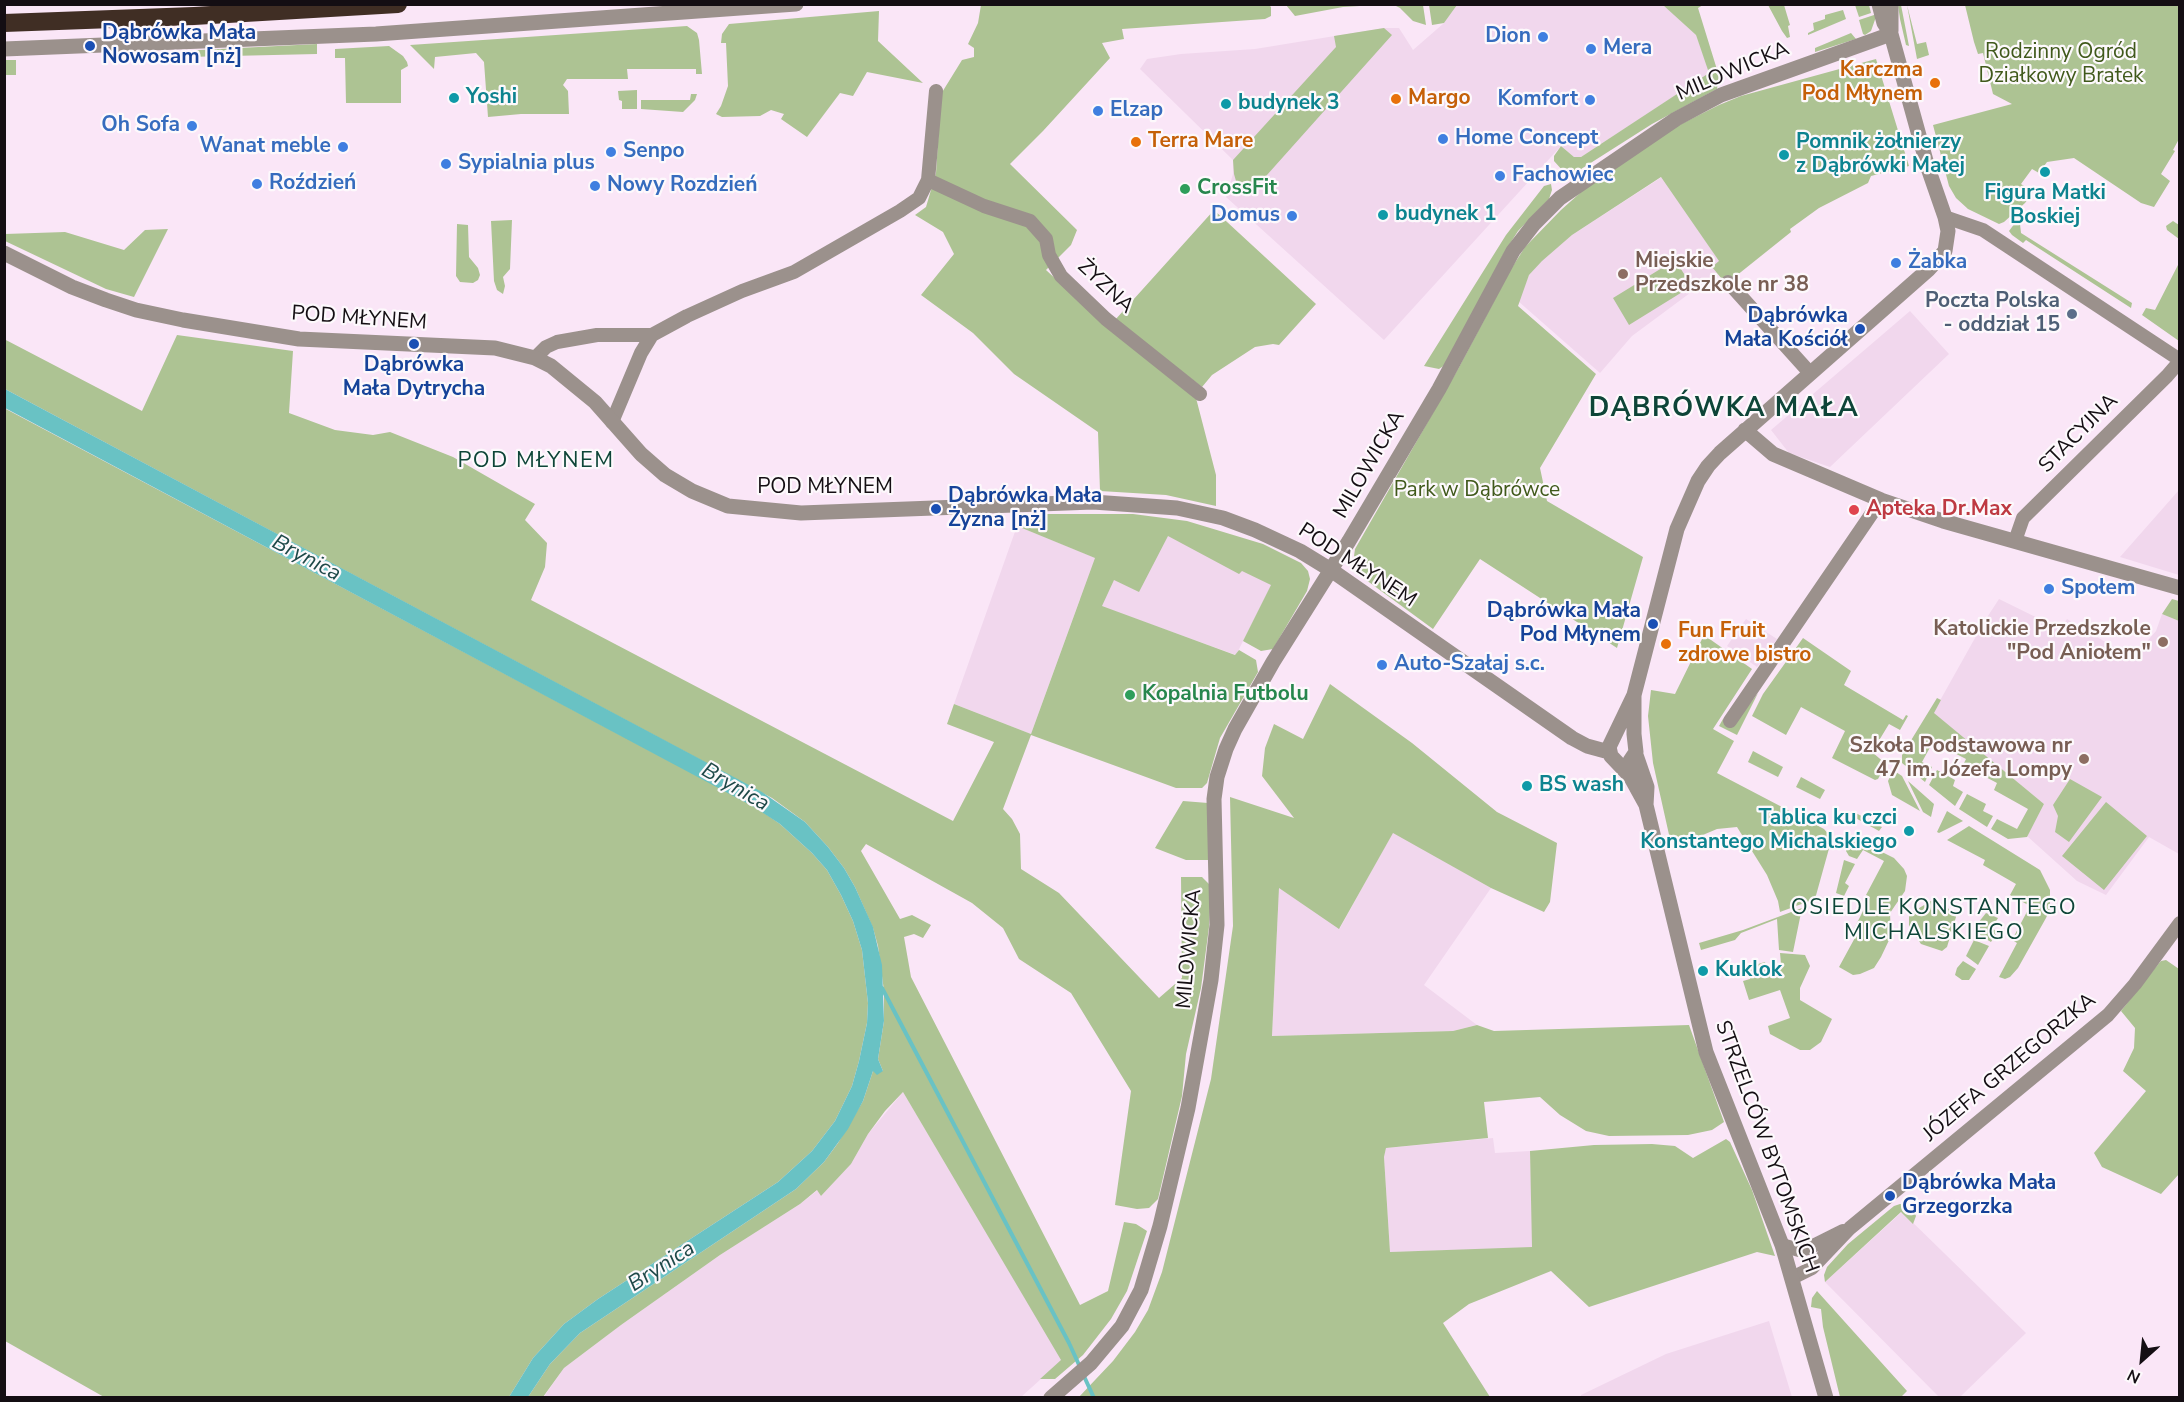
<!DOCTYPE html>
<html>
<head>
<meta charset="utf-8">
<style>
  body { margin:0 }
  #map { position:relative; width:2184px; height:1402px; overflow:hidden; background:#fae6f7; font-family:"Nunito Sans",sans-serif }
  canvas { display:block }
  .frame { position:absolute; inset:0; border:6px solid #140e13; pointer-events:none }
  .north { position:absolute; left:2112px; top:1330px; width:60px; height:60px; -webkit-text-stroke:4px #fdf9fc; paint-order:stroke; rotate:207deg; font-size:16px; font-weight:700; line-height:24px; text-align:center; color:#140e13 }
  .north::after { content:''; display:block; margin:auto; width:21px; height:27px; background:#140e13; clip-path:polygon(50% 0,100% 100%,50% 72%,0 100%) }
</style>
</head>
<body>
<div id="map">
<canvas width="2184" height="1402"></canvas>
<div class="frame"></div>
<div class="north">N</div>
</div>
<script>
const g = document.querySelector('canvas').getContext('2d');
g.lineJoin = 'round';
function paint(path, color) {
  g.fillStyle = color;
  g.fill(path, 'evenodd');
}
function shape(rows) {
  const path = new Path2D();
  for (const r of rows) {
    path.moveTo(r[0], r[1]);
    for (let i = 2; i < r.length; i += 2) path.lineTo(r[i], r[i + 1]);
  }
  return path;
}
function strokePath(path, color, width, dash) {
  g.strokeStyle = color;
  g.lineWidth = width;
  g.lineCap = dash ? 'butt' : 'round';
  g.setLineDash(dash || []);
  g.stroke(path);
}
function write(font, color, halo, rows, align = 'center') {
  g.font = font + ' "Nunito Sans",sans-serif';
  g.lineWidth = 4.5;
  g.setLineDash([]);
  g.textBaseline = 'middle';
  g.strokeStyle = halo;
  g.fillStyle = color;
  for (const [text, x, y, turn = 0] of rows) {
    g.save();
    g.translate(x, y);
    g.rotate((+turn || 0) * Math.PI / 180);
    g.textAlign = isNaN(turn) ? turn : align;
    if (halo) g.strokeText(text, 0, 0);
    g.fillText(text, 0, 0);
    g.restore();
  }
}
paint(shape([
  [1663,4,1696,35,1710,73,1581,157,1574,157,1561,146,1384,340,1226,197,1233,174,1233,160,1140,69,1147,59,1181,54,1255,49,1384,28,1399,28,1413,50,1444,23,1457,5],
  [1662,177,1720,262,1713,267,1717,273,1632,336,1600,373,1518,301,1529,275,1542,260,1572,235],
  [1910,311,1949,354,1830,467,1789,453,1771,430],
  [2179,490,2179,575,2120,557],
  [1017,526,1096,558,1169,526,1263,544,1275,578,1236,655,1080,599,1031,734,954,704],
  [1999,599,2060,629,2067,619,2127,655,2136,654,2156,631,2162,614,2179,621,2179,854,2149,837,2106,895,2077,881,2027,836,2044,804,1933,713,1984,622],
  [1746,619,1777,639,1757,667,1727,646],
  [1393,832,1491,888,1424,985,1477,1025,1453,1031,1272,1036,1279,888,1340,928],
  [903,1092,1062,1360,1021,1397,543,1398,564,1368,621,1325,720,1255,800,1204,818,1190,821,1196,851,1164,868,1134],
  [1493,1138,1495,1153,1530,1151,1533,1248,1390,1252,1384,1157,1386,1148],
  [1902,1212,2026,1333,1960,1397,1939,1397,1825,1282],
  [1769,1321,1792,1397,1581,1397,1581,1395,1666,1354]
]), '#f1d7ed');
paint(shape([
  [981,5,1269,5,1271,7,1271,16,1265,19,1122,29,1124,39,1102,43,1110,58,1043,131,1010,164,1077,230,1071,245,1046,270,1101,321,1196,398,1216,475,1216,506,1166,495,1100,491,1098,432,1014,374,973,333,921,295,954,254,943,232,915,215,926,207,936,173,941,94,962,60,974,57,974,48,968,44,978,23],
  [1286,5,1377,5,1343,7,1295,16],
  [1394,5,1423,5,1426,25,1413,21,1400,8],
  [1429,5,1429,4,1457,5,1444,23,1432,25],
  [1663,5,1703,5,1698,8,1719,76,1717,89,1652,124,1578,171,1573,173,1563,171,1554,161,1554,156,1561,146,1574,157,1581,157,1709,73,1696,35],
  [1768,5,1784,5,1790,25,1788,26,1790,37,1787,38,1782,31],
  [1855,5,1869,5,1871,13,1859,17],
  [1898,5,1901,5,1909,46,1906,45,1900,19],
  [1907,5,1917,44,1926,42,1929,55,1917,59],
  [1965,5,2179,5,2179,139,2173,150,2175,151,2161,174,2170,181,2154,207,2141,203,2074,158,2047,162,2039,173,2032,169,2021,184,2033,192,2025,203,2004,222,1999,224,1968,209,1956,198,1949,186,1933,125,2012,104,1993,94,1983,53,1978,54,1974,42],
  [1843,10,1846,19,1808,35,1808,33,1814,30,1813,23,1825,19,1825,15],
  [879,11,878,41,923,83,867,72,853,96,840,93,807,137,781,119,784,114,771,110,760,116,722,117,716,114,721,106,728,86,726,43,721,43,722,34,729,24],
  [1877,14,1871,31,1865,35,1863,34,1859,20],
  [687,26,697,33,699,40,702,74,696,74,696,69,627,69,628,79,567,79,563,85,568,91,569,114,521,114,488,117,484,62,476,53,435,57,434,69,410,45],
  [1384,28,1392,35,1250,194,1236,181,1234,174,1233,160,1336,47,1334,36],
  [1851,33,1856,39,1815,52,1815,48],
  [317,44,317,54,143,58,200,50],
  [389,46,403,56,407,62,408,66,401,70,401,103,346,103,345,58,335,58,335,49],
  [1876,59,1909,166,1871,176,1868,183,1819,208,1790,229,1791,232,1726,284,1712,267,1719,261,1661,177,1572,235,1542,261,1529,275,1518,306,1596,374,1540,468,1547,501,1643,557,1617,648,1480,559,1433,629,1362,577,1361,562,1354,556,1355,549,1458,369,1511,269,1525,247,1561,210,1589,185,1679,125,1719,105,1741,96],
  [4,60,16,60,16,75,5,75],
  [637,90,637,109,622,109,622,101,619,100,618,91],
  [691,94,697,94,695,100,683,112,641,109,641,100,690,100],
  [1551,184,1552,190,1549,199,1518,231,1504,253,1445,365,1439,369,1424,366,1506,235,1544,186],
  [1214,210,1316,304,1279,345,1273,344,1255,347,1212,375,1202,387,1115,320],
  [512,220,510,269,503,277,505,286,503,294,497,290,494,281,491,221],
  [2173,221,2179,225,2179,239,2167,230,2166,226],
  [2015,223,2020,224,2021,233,2132,303,2131,308,2026,240,2023,243,2012,235,2009,231],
  [457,224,468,225,469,257,478,268,480,275,478,280,473,283,460,282,456,276],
  [168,229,134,297,106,289,5,241,5,234,65,232,124,250,145,230],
  [1675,260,1692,286,1629,325,1613,298],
  [2179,263,2180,341,2179,341,2142,315,2146,308,2155,310],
  [177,335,293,351,289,413,335,430,373,435,390,432,453,457,535,504,525,520,547,543,545,567,531,600,953,821,994,742,947,724,954,704,1031,734,1095,558,1017,526,1016,514,1133,514,1187,521,1263,544,1301,563,1308,571,1310,579,1307,591,1273,649,1261,651,1243,641,1271,585,1242,571,1239,574,1168,536,1139,592,1114,580,1102,606,1235,655,1239,650,1256,660,1258,672,1220,738,1207,783,1202,788,1176,788,1031,735,1003,809,1012,819,1020,834,1021,869,1059,893,1159,998,1182,978,1181,877,1202,877,1209,884,1210,906,1209,927,1201,988,1186,1054,1182,1096,1158,1199,1149,1208,1137,1209,1115,1205,1131,1091,1071,993,1019,959,1003,928,972,903,866,844,861,851,900,919,912,915,931,925,923,938,914,934,904,937,911,977,1080,1305,1108,1291,1124,1222,1136,1224,1147,1231,1127,1291,1111,1319,1083,1355,1055,1379,1040,1379,1061,1360,903,1092,885,1111,868,1134,851,1164,821,1196,817,1190,800,1204,720,1255,621,1325,564,1368,543,1397,528,1397,550,1364,580,1333,796,1189,824,1162,838,1143,863,1101,873,1071,883,1071,878,1059,884,1021,884,991,878,946,873,928,855,887,844,868,828,847,805,822,772,798,5,389,4,339,142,411],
  [4,408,754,806,780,824,812,853,827,870,841,895,853,921,862,950,868,1003,867,1023,859,1061,852,1086,835,1121,812,1151,778,1182,598,1299,564,1324,533,1358,509,1397,104,1397,5,1341],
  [2172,599,2179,601,2179,621,2162,614],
  [1704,635,1752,669,1713,729,1734,741,1717,773,1824,829,1830,836,1830,845,1815,899,1780,912,1778,901,1767,875,1737,827,1717,829,1672,848,1653,763,1648,716,1651,690,1675,694],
  [1803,638,1851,671,1844,685,1903,720,1906,715,1908,716,1900,730,1889,724,1872,752,1886,764,1878,779,1875,780,1832,758,1845,731,1801,707,1786,735,1752,716,1763,694],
  [1330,684,1412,743,1497,812,1557,843,1550,902,1544,912,1491,888,1393,833,1339,929,1279,888,1272,1036,1453,1031,1477,1025,1494,1031,1689,1025,1724,1122,1712,1130,1688,1135,1609,1136,1586,1131,1560,1115,1540,1097,1484,1102,1488,1138,1386,1148,1384,1157,1390,1252,1532,1247,1530,1151,1594,1145,1652,1144,1675,1146,1693,1158,1726,1139,1730,1142,1752,1190,1775,1256,1757,1252,1589,1307,1551,1271,1469,1304,1443,1323,1490,1397,1078,1398,1113,1361,1135,1332,1148,1310,1162,1272,1211,1079,1233,926,1230,797,1294,818,1262,776,1265,748,1274,724,1303,739],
  [1758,693,1737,735,1719,726,1723,719,1734,724],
  [1937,698,1941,700,1934,713,2044,804,2027,837,2008,839,1991,829,1997,819,2017,829,2028,809,1994,790,1997,783,1963,765,1966,759,1933,742,1922,762,1932,767,1925,782,1902,763,1902,755],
  [1753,751,1783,767,1778,777,1748,762],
  [1893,770,1902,776,1920,811,1892,795,1888,781],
  [1937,770,1955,780,1953,786,1963,792,1955,806,1929,785],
  [1801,777,1825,790,1820,799,1796,787],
  [2070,779,2102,797,2069,842,2055,832,2058,816,2053,805],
  [1908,781,1934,804,1931,817,1923,812],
  [1967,794,1986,804,1983,811,1993,816,1987,827,1959,809],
  [1183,801,1208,803,1208,860,1186,860,1155,848],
  [2106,802,2147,836,2104,890,2062,856],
  [1852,811,1882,827,1879,831,1850,815],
  [1947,811,1963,821,1939,833,1937,832],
  [1969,826,2040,870,2050,890,2050,909,2046,918,2018,968,2010,977,2005,979,1999,977,2017,943,2012,940,2030,906,2010,895,2016,884,1983,865,1985,860,1947,840],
  [1858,840,1894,858,1904,869,1907,876,1905,891,1890,913,1891,936,1881,957,1874,968,1860,974,1853,975,1839,967,1857,934,1853,931,1870,897,1866,895,1884,861,1863,850,1857,859,1849,856,1846,851,1847,845],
  [1844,860,1855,864,1845,883,1849,886,1844,896,1836,893],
  [1931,901,1939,901,1954,913,1956,917,1947,947,1942,951,1921,944,1909,926,1909,914],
  [1802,908,1793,952,1779,950,1777,919,1741,933,1735,940,1701,950,1699,943,1743,930],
  [1986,913,1998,918,1992,928,1997,932,1991,942,1981,936,1977,930,1978,923],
  [1974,940,1989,946,1978,965,1966,956],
  [1780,953,1805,955,1810,966,1800,988,1800,1000,1832,1019,1821,1042,1810,1050,1800,1050,1770,1034,1768,1026,1790,1018,1780,990,1749,1000,1743,981,1750,979,1751,966,1765,962,1768,973,1776,971,1775,966,1781,964],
  [2166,960,2179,969,2179,1174,2161,1194,2102,1167,2094,1153,2146,1091,2123,1071,2134,1048,2135,1028,2121,1011,2155,968,2161,961],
  [1963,961,1976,969,1969,980,1962,980,1955,975,1957,968],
  [1900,1204,1910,1205,1913,1209,1916,1216,1913,1224,1901,1212,1825,1282,1824,1275,1827,1267,1848,1244,1894,1206],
  [1817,1291,1907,1391,1901,1397,1840,1397,1823,1327,1821,1309,1811,1307,1812,1298]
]), '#adc393');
paint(shape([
  [5,389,762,792,805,822,828,847,844,868,855,887,873,927,882,965,884,1021,878,1059,883,1071,877,1075,873,1071,863,1101,848,1129,824,1162,796,1189,580,1333,550,1364,528,1397,509,1397,533,1358,564,1324,598,1299,778,1182,812,1151,835,1121,852,1086,859,1061,867,1023,868,1003,862,950,853,921,841,895,827,870,812,853,780,824,754,807,5,408]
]), '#69c2c4');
strokePath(shape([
  [882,988,1069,1343,1080,1367],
  [1083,1374,1094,1398]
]), '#69c2c4', 4);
strokePath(shape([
  [928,180,984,206,1030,221,1046,239,1049,255,1061,276,1106,319,1200,394],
  [1945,217,1983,230,2180,360],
  [1728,282,1810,373],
  [535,358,546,347,557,342,597,335,652,335,687,316,742,291,794,272,900,211,919,198,928,180,936,91],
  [612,422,641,353,652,335],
  [2015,541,2023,518,2167,376,2180,361],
  [1730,721,1881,500],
  [1782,1245,1799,1250,1809,1248,1843,1231],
  [1792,1278,1812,1268,1850,1228,2108,1015,2135,984,2180,923]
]), '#9b918c', 14);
strokePath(shape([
  [1891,4,1891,31],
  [4,49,376,34,796,4],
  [4,253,72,287,106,300,136,310,183,320,299,339,495,348,535,358,551,366,595,402,641,454,665,475,692,491,728,506,801,513,1093,502,1177,508,1223,518,1255,530,1300,551,1331,570,1572,738,1587,746,1609,752],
  [1745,430,1773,454,1881,500,1943,521,2180,588],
  [1636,755,1647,787,1646,805,1706,1052,1782,1245,1826,1398],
  [1630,761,1636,752,1634,734,1634,695],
  [1646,805,1630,776,1611,756,1609,747,1634,695,1677,529,1698,481,1708,466,1720,453,1929,269,1945,251,1948,231,1945,217,1928,168,1891,34,1884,23,1879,4],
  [1051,1398,1091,1363,1122,1326,1141,1290,1160,1226,1188,1108,1211,980,1217,925,1214,799,1217,777,1226,749,1235,729,1273,662,1349,541,1439,389,1513,251,1534,224,1560,198,1676,119,1721,95,1891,34]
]), '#9b918c', 15);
strokePath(shape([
  [4,23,194,16,398,4]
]), '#402e24', 18);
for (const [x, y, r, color] of [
  [1543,37,6,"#3f7fe0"],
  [90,46,6,"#1a4fb4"],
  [1591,49,6,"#3f7fe0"],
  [1935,83,6,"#e8710a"],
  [454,98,6,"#0f9aa8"],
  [1396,99,6,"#e8710a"],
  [1590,100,6,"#3f7fe0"],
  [1226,104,6,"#0f9aa8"],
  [1098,111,6,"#3f7fe0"],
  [192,126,6,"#3f7fe0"],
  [1443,139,6,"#3f7fe0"],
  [1136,142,6,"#e8710a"],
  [343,147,6,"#3f7fe0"],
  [611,152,6,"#3f7fe0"],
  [1784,155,6,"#0f9aa8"],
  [446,164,6,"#3f7fe0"],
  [2045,172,6,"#0f9aa8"],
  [1500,176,6,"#3f7fe0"],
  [257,184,6,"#3f7fe0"],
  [595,186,6,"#3f7fe0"],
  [1185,189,6,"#2e9e5b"],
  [1383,215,6,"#0f9aa8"],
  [1292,216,6,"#3f7fe0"],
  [1896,263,6,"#3f7fe0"],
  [1623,274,6,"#8d6e63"],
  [2072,314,6,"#5c6f8a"],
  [1860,329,6,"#1a4fb4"],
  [414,344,6,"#1a4fb4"],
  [936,509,6,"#1a4fb4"],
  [1854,510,6,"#e0444e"],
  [2049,589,6,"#3f7fe0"],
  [1653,624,6,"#1a4fb4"],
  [2163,642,6,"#8d6e63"],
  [1666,644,6,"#e8710a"],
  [1382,665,6,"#3f7fe0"],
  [1130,695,6,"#2e9e5b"],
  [2084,759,6,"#8d6e63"],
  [1527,786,6,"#0f9aa8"],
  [1909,831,6,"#0f9aa8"],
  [1703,971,6,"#0f9aa8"],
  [1890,1196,6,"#1a4fb4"]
]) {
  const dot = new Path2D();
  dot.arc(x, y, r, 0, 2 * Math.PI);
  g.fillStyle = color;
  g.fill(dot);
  strokePath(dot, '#fdf9fc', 2);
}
write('bold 21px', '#164399', '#fdf9fc', [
  ["Dąbrówka Mała",102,34],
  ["Nowosam [nż]",102,58],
  ["Dąbrówka",1848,317,"right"],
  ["Mała Kościół",1848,341,"right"],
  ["Dąbrówka",414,366,"center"],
  ["Mała Dytrycha",414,390,"center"],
  ["Dąbrówka Mała",948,497],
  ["Żyzna [nż]",948,521],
  ["Dąbrówka Mała",1641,612,"right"],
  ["Pod Młynem",1641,636,"right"],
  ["Dąbrówka Mała",1902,1184],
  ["Grzegorzka",1902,1208]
], 'left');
write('bold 21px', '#366cbe', '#fdf9fc', [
  ["Dion",1531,37,"right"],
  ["Mera",1603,49],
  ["Komfort",1578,100,"right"],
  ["Elzap",1110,111],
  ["Oh Sofa",180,126,"right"],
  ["Home Concept",1455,139],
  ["Wanat meble",331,147,"right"],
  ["Senpo",623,152],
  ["Sypialnia plus",458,164],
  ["Fachowiec",1512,176],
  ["Roździeń",269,184],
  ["Nowy Rozdzień",607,186],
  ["Domus",1280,216,"right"],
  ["Żabka",1908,263],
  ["Społem",2061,589],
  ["Auto-Szałaj s.c.",1394,665]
], 'left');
write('21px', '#40591b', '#fdf9fc', [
  ["Rodzinny Ogród",2061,53],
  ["Działkowy Bratek",2061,77],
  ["Park w Dąbrówce",1477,491]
]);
write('bold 21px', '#c56008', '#fdf9fc', [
  ["Karczma",1923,71,"right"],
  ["Pod Młynem",1923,95,"right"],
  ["Margo",1408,99],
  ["Terra Mare",1148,142],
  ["Fun Fruit",1678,632],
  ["zdrowe bistro",1678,656]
], 'left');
write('21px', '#140e13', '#fdf9fc', [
  ["MILOWICKA",1733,72,-23],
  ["ŻYZNA",1105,287,43],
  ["POD MŁYNEM",359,319,4],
  ["STACYJNA",2079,434,-45],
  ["MILOWICKA",1370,465,-60],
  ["POD MŁYNEM",825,488],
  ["POD MŁYNEM",1357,566,33],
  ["MILOWICKA",1190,949,-85],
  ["JÓZEFA GRZEGORZKA",2010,1068,-40],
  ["STRZELCÓW BYTOMSKICH",1766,1147,70]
]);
write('bold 21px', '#0d838f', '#fdf9fc', [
  ["Yoshi",466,98],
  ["budynek 3",1238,104],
  ["Pomnik żołnierzy",1796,143],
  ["z Dąbrówki Małej",1796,167],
  ["Figura Matki",2045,194,"center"],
  ["Boskiej",2045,218,"center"],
  ["budynek 1",1395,215],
  ["BS wash",1539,786],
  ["Tablica ku czci",1897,819,"right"],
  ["Konstantego Michalskiego",1897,843,"right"],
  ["Kuklok",1715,971]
], 'left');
write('bold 21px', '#27864d', '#fdf9fc', [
  ["CrossFit",1197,189],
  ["Kopalnia Futbolu",1142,695]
], 'left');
write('bold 21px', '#785e54', '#fdf9fc', [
  ["Miejskie",1635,262,"left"],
  ["Przedszkole nr 38",1635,286,"left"],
  ["Katolickie Przedszkole",2151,630],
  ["\"Pod Aniołem\"",2151,654],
  ["Szkoła Podstawowa nr",2072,747],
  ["47 im. Józefa Lompy",2072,771]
], 'right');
write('bold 21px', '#4e5e75', '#fdf9fc', [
  ["Poczta Polska",2060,302],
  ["- oddział 15",2060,326]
], 'right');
write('bold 21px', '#be3a42', '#fdf9fc', [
  ["Apteka Dr.Max",1866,510]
], 'left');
g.letterSpacing = '1.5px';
write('22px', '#0e4538', '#fdf9fc', [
  ["POD MŁYNEM",536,462],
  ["OSIEDLE KONSTANTEGO",1934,909],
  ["MICHALSKIEGO",1934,934]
]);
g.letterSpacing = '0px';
write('italic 22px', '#1f4949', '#fdf9fc', [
  ["Brynica",306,559,28],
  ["Brynica",735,788,30],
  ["Brynica",662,1267,-33]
]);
g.letterSpacing = '1.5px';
write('bold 27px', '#0e4538', '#fdf9fc', [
  ["DĄBRÓWKA MAŁA",1724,409]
]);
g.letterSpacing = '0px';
</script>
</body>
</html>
